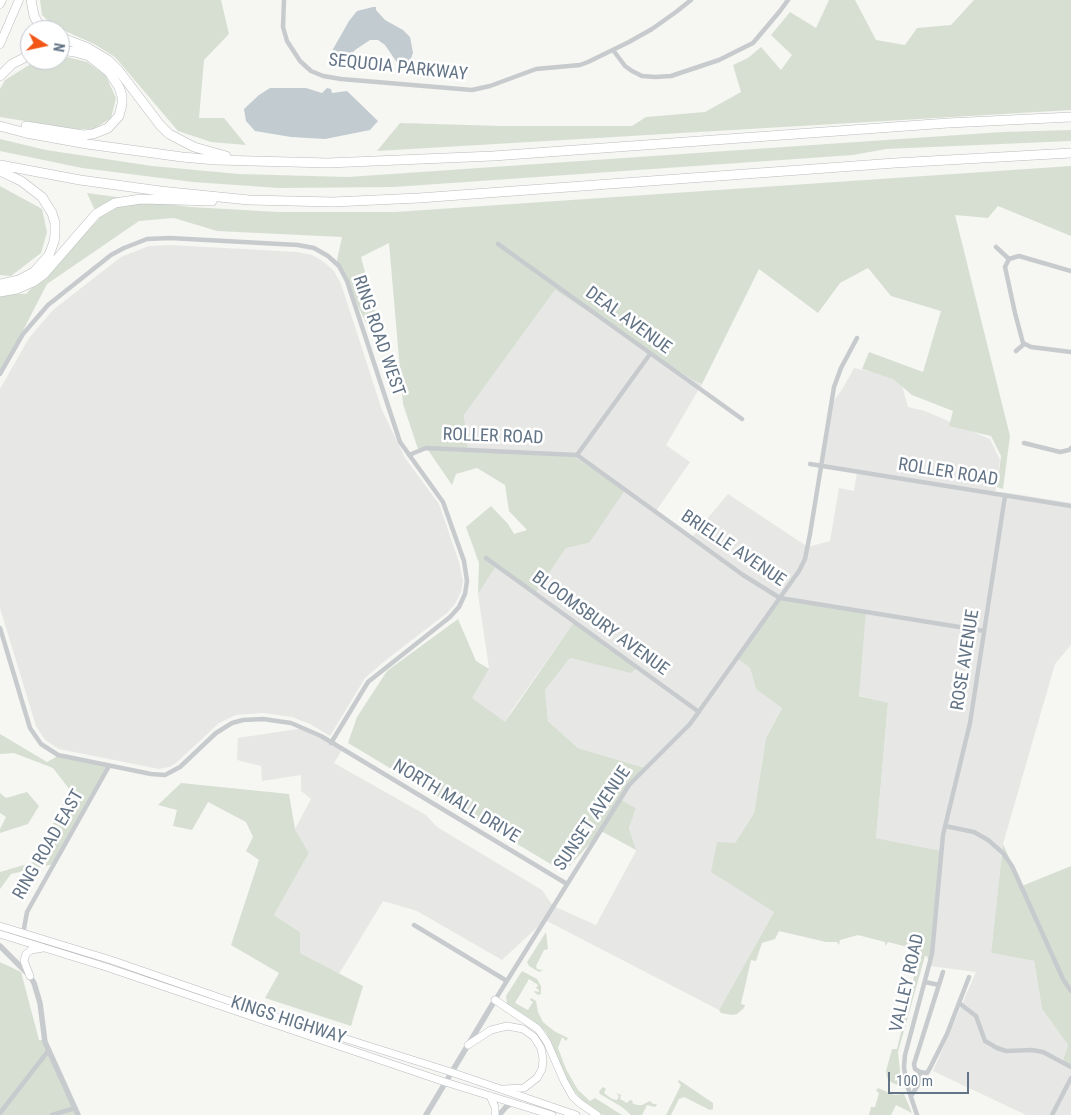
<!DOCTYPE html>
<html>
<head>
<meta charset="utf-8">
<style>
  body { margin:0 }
  #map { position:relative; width:1071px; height:1115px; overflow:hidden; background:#f6f6f2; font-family:"Roboto Condensed",sans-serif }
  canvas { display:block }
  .north { position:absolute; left:20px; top:20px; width:50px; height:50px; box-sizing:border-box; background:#fff; border:1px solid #c1c7cf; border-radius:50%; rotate:100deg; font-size:14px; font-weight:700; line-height:20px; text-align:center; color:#637486 }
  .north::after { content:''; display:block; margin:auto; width:18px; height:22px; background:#f15617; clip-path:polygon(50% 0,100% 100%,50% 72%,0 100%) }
  .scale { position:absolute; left:888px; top:1072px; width:81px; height:22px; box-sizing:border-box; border:2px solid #637486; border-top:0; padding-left:6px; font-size:15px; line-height:18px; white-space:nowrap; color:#637486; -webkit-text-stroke:4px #fff; paint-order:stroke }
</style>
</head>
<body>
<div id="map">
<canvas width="1071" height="1115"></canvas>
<div class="north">N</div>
<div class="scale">100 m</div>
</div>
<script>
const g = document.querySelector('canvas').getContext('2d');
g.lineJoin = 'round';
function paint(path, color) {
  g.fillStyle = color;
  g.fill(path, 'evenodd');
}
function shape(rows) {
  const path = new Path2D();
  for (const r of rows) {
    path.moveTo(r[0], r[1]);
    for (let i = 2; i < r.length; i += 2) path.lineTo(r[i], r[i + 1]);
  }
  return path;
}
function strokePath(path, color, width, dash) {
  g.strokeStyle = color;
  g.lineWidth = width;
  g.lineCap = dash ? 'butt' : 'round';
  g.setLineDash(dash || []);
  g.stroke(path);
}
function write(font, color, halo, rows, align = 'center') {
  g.font = font + ' "Roboto Condensed",sans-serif';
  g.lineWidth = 5;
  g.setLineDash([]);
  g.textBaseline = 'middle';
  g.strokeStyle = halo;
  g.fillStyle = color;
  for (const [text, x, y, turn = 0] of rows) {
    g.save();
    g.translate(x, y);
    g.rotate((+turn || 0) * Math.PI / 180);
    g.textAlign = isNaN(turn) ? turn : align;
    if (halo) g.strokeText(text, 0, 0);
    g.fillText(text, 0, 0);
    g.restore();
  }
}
paint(shape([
  [170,245,297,252,312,255,324,262,334,271,341,284,382,410,405,458,439,504,459,562,463,581,461,592,455,604,447,613,386,660,365,678,330,736,310,724,292,717,263,713,236,715,219,723,176,763,169,767,159,769,59,749,45,740,36,726,0,608,0,389,29,338,53,310,121,257,149,246],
  [555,290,693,379,702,384,666,445,690,462,656,511,692,537,728,494,808,547,830,541,839,488,854,491,857,472,821,467,830,406,843,388,854,368,900,379,908,407,925,411,990,439,1000,460,995,493,1003,492,1071,503,1071,645,1055,664,1003,844,991,953,1034,961,1042,1009,1068,1045,1063,1060,1071,1067,1071,1115,1026,1115,933,1071,976,972,930,966,942,851,876,838,888,704,738,659,750,668,756,689,782,707,766,738,754,813,735,843,774,912,719,1010,545,920,502,960,417,911,383,901,339,974,300,953,300,932,274,915,309,853,295,829,311,799,301,791,301,775,262,781,261,766,237,760,238,738,304,728,342,750,334,763,426,815,437,827,542,890,553,906,596,925,636,851,629,828,636,808,620,799,645,768,578,748,548,721,545,690,570,658,631,672,574,622,512,710,505,723,471,698,489,668,478,594,497,565,535,594,566,548,589,543,468,449,464,415]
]), '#e7e8e6');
paint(shape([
  [40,0,221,0,229,34,204,60,199,118,224,118,246,145,211,142,178,131,115,57,94,44,54,26,42,15],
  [829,0,855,0,876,40,905,45,917,28,951,25,974,0,1071,0,1071,110,377,151,400,123,502,126,632,126,646,117,705,112,741,92,733,65,748,58,761,47,781,70,792,55,771,35,790,12,816,28],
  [60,56,63,56,87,62,106,76,116,98,111,118,94,129,74,129,0,117,0,89,5,80,34,62,60,60],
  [1071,130,1071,141,886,149,853,155,394,187,279,188,193,182,82,168,0,151,0,139,46,150,152,166,239,174,348,177,1002,132],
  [1071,166,1071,236,998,206,988,218,955,215,1010,436,1003,489,997,487,1001,456,991,436,949,426,953,411,912,395,893,379,862,369,869,352,923,372,941,311,891,296,868,268,840,283,818,313,759,269,702,384,693,380,555,290,464,415,468,449,571,455,625,490,589,543,566,548,535,594,497,565,478,594,479,563,466,527,491,506,508,524,514,534,527,530,509,511,505,485,477,468,456,474,452,485,428,450,418,449,403,404,389,243,361,257,376,314,368,327,339,266,337,260,342,237,217,231,174,218,139,221,47,284,0,375,0,293,26,294,99,219,87,193,190,207,279,212,395,212],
  [0,186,42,209,47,232,41,253,11,276,0,275],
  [779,600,866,611,859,696,888,703,876,838,942,851,930,966,927,956,925,956,898,1052,901,1081,897,1085,889,1081,887,1077,886,1071,892,1049,897,1049,919,955,915,954,915,949,888,942,885,946,885,942,858,935,840,940,839,945,837,942,826,942,779,931,775,939,762,943,756,961,751,960,741,1004,745,1005,744,1008,737,1014,732,1015,721,1013,719,1010,774,912,711,872,717,842,735,843,754,813,766,738,782,708,756,689,750,668,738,659],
  [458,619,476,661,489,669,472,698,505,722,574,622,638,667,631,673,570,658,545,690,548,721,578,748,645,768,620,799,636,808,629,828,636,850,601,831,564,872,348,743,357,717,387,671],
  [0,734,47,762,60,755,110,765,54,864,11,874,0,889,0,872,34,862,70,790,53,768,14,753,0,754],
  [181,783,289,794,295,829,309,853,274,915,300,932,300,953,363,986,351,1026,265,998,279,973,231,945,259,860,246,851,253,837,246,822,208,802,192,830,173,826,177,810,158,805],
  [27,792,39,806,28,824,0,833,0,829,6,817,0,813,0,793,6,798],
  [1003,844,1022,886,1071,866,1071,1067,1063,1060,1068,1045,1042,1009,1034,961,991,953],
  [546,932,548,949,544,950,536,966,537,969,543,970,539,972,529,966,527,962],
  [0,962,21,972,39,1040,45,1040,75,1115,0,1115],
  [522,971,537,979,541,986,541,994,538,995,534,992,535,991,539,992,539,990,536,988,538,985,529,979,515,1003,528,1010,533,1002,530,1000,531,998,536,1001,538,1012,543,1022,554,1031,568,1038,566,1041,562,1037,558,1048,566,1069,578,1090,590,1101,595,1098,622,1115,603,1115,581,1100,568,1082,546,1032,535,1022,507,1004,506,996],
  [679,1080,713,1103,713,1109,710,1110,684,1097,679,1099,671,1115,666,1115,681,1085,678,1082],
  [603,1087,606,1089,604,1093,612,1099,617,1100,619,1096,616,1093,621,1095,620,1099,627,1103,630,1100,633,1101,632,1103,637,1105,642,1105,650,1101,653,1104,657,1104,655,1107,647,1105,642,1115,631,1115,622,1107,600,1094,599,1091],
  [878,1088,894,1095,904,1094,912,1113,896,1105,891,1115,869,1115,871,1107,875,1107,879,1093,876,1091]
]), '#d7dfd3');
paint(shape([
  [373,7,376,7,376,10,385,20,403,30,410,37,413,53,409,64,402,67,398,64,385,45,378,40,370,40,355,50,343,65,336,64,334,67,332,66,328,58,349,21,357,11],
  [270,88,306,88,322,93,327,88,331,89,332,93,347,91,378,121,370,130,325,139,291,137,255,131,246,121,244,109,259,95]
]), '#c1cbd0');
const primary = shape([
  [0,926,111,960,261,1012,451,1072,576,1115],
  [0,934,106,967,445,1082,552,1115],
  [30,976,24,961,26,954,31,950,43,948],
  [495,1000,538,1029,547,1042,564,1081,573,1097,581,1104,597,1115],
  [468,1045,491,1030,507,1026,523,1029,534,1037,541,1048,543,1059,542,1069,537,1078,524,1088,504,1089],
  [490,1096,495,1107,495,1115]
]);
const trunk = shape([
  [0,4,2,0],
  [0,44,19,0]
]);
const motorway = shape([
  [31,0,34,16,39,25,46,30],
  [60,37,88,48,108,60,119,71,160,125,169,134,194,147,226,156],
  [0,76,12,64,30,55],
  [0,126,26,133,87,144,182,157,216,160,328,163,493,156,948,123,1071,117],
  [26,126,83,135,93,134,108,128,119,116,122,104,122,96,119,87,109,72,89,56,75,52,60,50],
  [0,165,80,180,160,191,249,200,333,202,419,198,895,163,1071,153],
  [0,171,21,181,42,197,52,213,55,223,55,234,54,242,49,255,34,272,19,280,0,284],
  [0,292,17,289,33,282,44,274,96,214,115,203,141,199,212,201]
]);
strokePath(primary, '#b8bcc0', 8);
strokePath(trunk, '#babcbf', 9);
strokePath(motorway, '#babcbf', 10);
strokePath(shape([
  [284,0,283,27,287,41,300,61,311,71,323,76,341,79,472,90,490,86,536,69,580,65,588,62,629,42,652,29,676,12,691,0],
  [613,50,625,66,632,71,642,76,655,77,671,76,719,60,753,43,780,11,788,0],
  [498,244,742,419],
  [996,247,1009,259],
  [1071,271,1019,256,1009,259,1005,267,1015,313,1023,343,1031,347,1071,352],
  [1016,351,1024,344],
  [0,374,23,334,48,305,111,255,124,248,147,239,170,238,298,245,314,248,328,256,339,266,347,281,400,442,443,502,464,561,467,581,465,594,459,607,450,617,368,682,331,743],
  [1024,443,1060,452,1069,450,1071,448],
  [409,455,426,448,577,455],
  [577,455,743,575,780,598,984,631],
  [577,455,650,354],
  [810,464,1071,506],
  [486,558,699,712],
  [0,628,30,728,41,744,58,755,151,774,165,775,180,767,216,733,232,723,243,720,263,719,291,723,321,736,567,884],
  [945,826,974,832,988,840,1003,853,1012,866,1063,979,1071,991],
  [414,925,507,981],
  [23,934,27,912,109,766],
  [925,982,939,985],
  [495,1000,629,785,690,724,799,571,805,559,810,534,834,387,841,368,857,338],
  [959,1003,976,1016,985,1041,997,1048,1006,1051,1032,1050,1043,1052,1071,1067],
  [920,1072,915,1069,914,1064,943,972],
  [911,1096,918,1085,920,1072,927,1073,930,1068,947,1034,969,977],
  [0,1113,49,1050],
  [52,1115,75,1108],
  [917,1115,906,1082,904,1067,905,1055,932,954,943,835,970,723,1005,496],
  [1052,1115,1071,1078]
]), '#c8cbce', 4.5);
strokePath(shape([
  [0,946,30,976,34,983,40,1003,45,1042,78,1115],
  [426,1115,495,1000],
  [499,1115,506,1107,512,1103]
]), '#c8cbce', 5.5);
strokePath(primary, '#fff', 7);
strokePath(trunk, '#fff', 8);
strokePath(motorway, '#fff', 9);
write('18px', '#637486', '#fff', [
  ["SEQUOIA PARKWAY",398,68,6],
  ["DEAL AVENUE",628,321,36],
  ["RING ROAD WEST",378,336,71],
  ["ROLLER ROAD",493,437,2],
  ["ROLLER ROAD",948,473,9],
  ["BRIELLE AVENUE",733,549,34],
  ["BLOOMSBURY AVENUE",600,624,36],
  ["ROSE AVENUE",966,660,-81],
  ["NORTH MALL DRIVE",456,802,31],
  ["SUNSET AVENUE",593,819,-56],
  ["RING ROAD EAST",49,845,-60],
  ["VALLEY ROAD",908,983,-77],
  ["KINGS HIGHWAY",288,1021,18]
]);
</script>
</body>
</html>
